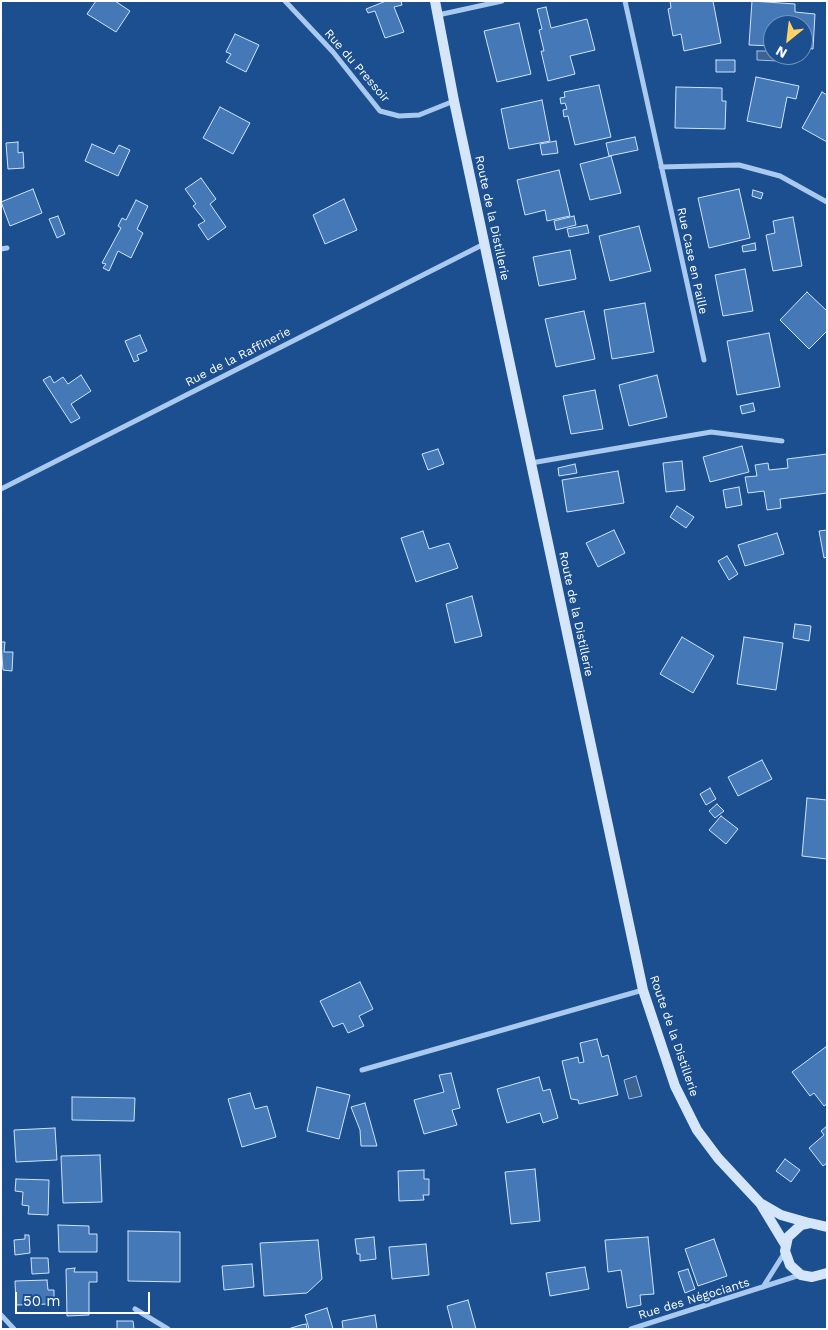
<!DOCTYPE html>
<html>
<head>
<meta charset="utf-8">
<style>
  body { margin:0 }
  #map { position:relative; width:828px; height:1330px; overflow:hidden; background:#1b4f8f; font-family:"Work Sans",sans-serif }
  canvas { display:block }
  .frame { position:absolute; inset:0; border:2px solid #fff; pointer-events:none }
  .north { position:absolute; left:763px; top:15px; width:50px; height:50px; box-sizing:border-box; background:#1b4f8f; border:1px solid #7695bc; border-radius:50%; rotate:209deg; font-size:14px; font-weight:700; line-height:20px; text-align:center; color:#fff }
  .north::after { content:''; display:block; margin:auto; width:18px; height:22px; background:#ffd166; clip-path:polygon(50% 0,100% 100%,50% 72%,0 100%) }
  .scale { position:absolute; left:15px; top:1292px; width:135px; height:22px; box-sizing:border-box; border:2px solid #fff; border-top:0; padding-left:6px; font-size:15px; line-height:18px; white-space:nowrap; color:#fff; -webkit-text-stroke:4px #1b4f8f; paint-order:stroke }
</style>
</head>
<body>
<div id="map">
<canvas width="828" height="1330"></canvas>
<div class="frame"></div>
<div class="north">N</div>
<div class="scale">50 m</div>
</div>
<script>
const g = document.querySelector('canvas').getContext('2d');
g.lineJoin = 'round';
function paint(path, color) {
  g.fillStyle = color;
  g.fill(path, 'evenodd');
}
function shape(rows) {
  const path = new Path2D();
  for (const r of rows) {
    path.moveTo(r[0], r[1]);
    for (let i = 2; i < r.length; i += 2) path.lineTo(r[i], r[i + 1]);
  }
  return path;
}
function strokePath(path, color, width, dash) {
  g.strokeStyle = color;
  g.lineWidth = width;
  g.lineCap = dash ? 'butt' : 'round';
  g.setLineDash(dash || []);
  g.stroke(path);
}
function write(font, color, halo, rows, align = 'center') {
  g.font = font + ' "Work Sans",sans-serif';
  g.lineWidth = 4;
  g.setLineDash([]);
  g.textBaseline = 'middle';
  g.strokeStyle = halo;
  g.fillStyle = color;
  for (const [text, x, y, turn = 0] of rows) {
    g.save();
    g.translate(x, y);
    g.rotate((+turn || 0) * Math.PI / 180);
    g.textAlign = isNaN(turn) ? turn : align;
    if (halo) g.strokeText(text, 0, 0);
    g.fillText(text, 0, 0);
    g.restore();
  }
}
const water = shape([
  [757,51,773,51,773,55,778,55,778,61,757,60,757,51],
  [636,1076,642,1096,629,1099,624,1080,636,1076]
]);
paint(water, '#3c6290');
strokePath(water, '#9cc4f0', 1);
const building = shape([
  [96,1,115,1,130,11,116,32,87,14,96,1],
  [386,1,401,1,402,5,394,7,404,32,385,38,375,11,368,13,366,9,386,1],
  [670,1,713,1,721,43,684,51,681,34,673,36,668,9,671,8,670,1],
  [752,1,795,4,795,12,815,14,813,49,803,48,803,25,773,25,773,46,749,45,752,1],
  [546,7,551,28,587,19,595,50,570,56,575,74,548,81,541,51,544,51,539,30,542,29,537,9,546,7],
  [519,23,531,74,497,82,484,31,519,23],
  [235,34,259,45,246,72,226,62,231,54,226,52,235,34],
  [716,60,735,60,735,72,716,72,716,60],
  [756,77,799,86,796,99,787,97,781,128,747,121,756,77],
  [599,85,611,137,575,145,568,116,564,117,563,110,567,109,565,103,561,104,560,98,565,97,564,92,599,85],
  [676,87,722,88,722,101,726,101,725,129,675,128,676,87],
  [822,92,827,95,827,142,802,128,822,92],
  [542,100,550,141,509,149,501,109,542,100],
  [220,107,250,123,233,154,203,138,220,107],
  [635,137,638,150,609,156,606,143,635,137],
  [556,141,558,153,542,155,540,144,556,141],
  [18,142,18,153,23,152,24,168,8,169,6,143,18,142],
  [92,144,114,154,119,145,130,150,118,176,85,161,92,144],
  [611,156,621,193,590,200,580,164,611,156],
  [559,170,570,216,547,221,545,210,525,215,517,180,559,170],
  [201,178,216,199,210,204,226,227,208,240,198,225,205,221,193,206,196,204,185,189,201,178],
  [33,189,42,213,10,226,1,202,33,189],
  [739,189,750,238,709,248,698,198,739,189],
  [753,190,763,193,761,199,752,196,753,190],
  [344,199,357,230,325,244,313,215,344,199],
  [136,200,148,206,137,229,143,233,131,258,118,251,109,271,103,268,106,264,102,263,121,228,118,226,122,218,126,220,136,200],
  [58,216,65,234,57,238,49,219,58,216],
  [574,216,576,225,556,230,554,221,574,216],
  [793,217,802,266,773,271,766,235,775,233,773,221,793,217],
  [587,225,589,233,569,237,567,229,587,225],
  [639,226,651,271,610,281,599,236,639,226],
  [755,243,756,250,743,252,742,246,755,243],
  [570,250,576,279,539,286,533,257,570,250],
  [745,269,753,311,723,316,715,275,745,269],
  [807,292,827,311,827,331,809,349,780,320,807,292],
  [645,303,654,352,612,359,604,310,645,303],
  [584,311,595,359,556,367,545,319,584,311],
  [769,333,780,387,737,395,727,341,769,333],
  [140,335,147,351,137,355,139,360,134,362,125,341,140,335],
  [81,375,91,391,71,404,80,418,71,423,43,380,50,376,54,383,63,377,68,384,81,375],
  [657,375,667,417,629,426,619,385,657,375],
  [595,390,603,429,571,434,563,396,595,390],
  [753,403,755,411,742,414,740,406,753,403],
  [742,446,749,472,710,482,703,457,742,446],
  [438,449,444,464,428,470,422,454,438,449],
  [827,454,827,493,780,499,781,508,767,510,764,491,748,493,745,477,757,476,755,465,768,463,769,470,788,468,787,459,827,454],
  [682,461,685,490,666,492,663,463,682,461],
  [575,464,577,473,559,476,558,468,575,464],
  [618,471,624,503,567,512,562,480,618,471],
  [739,487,742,505,726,508,723,490,739,487],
  [677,506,694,517,686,528,670,517,677,506],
  [614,530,625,553,598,567,586,543,614,530],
  [827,530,827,557,824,558,819,531,827,530],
  [423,531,429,549,449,543,458,568,416,582,401,538,423,531],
  [777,533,784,554,745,566,738,545,777,533],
  [727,556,738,574,729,580,718,561,727,556],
  [472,596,482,636,455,643,446,604,472,596],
  [795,624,811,626,809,641,793,638,795,624],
  [682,637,714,656,693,693,660,674,682,637],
  [744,637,783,643,776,690,737,684,744,637],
  [1,642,5,642,4,652,13,652,12,671,3,670,1,642],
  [762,760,772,779,738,796,728,777,762,760],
  [710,788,716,799,706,805,700,794,710,788],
  [807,798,827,800,827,859,802,856,807,798],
  [717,804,724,811,715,818,709,811,717,804],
  [721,816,738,829,726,844,709,830,721,816],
  [360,982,373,1009,359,1016,364,1026,348,1033,343,1023,333,1027,320,1001,360,982],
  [597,1039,602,1057,608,1055,618,1095,579,1104,578,1100,571,1099,562,1061,578,1057,579,1063,584,1062,580,1043,597,1039],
  [827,1046,827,1104,824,1106,814,1093,810,1096,792,1072,827,1046],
  [451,1073,460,1108,452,1110,457,1125,424,1134,414,1100,444,1092,439,1075,451,1073],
  [539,1077,543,1091,550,1089,558,1118,543,1123,540,1113,507,1123,497,1089,539,1077],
  [317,1087,350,1095,339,1139,307,1131,317,1087],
  [250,1093,255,1109,267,1106,276,1137,242,1147,228,1099,250,1093],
  [72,1097,135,1098,134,1121,72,1120,72,1097],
  [365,1103,377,1146,361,1146,360,1130,351,1107,365,1103],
  [827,1126,827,1163,823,1166,809,1148,824,1135,821,1131,827,1126],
  [55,1128,57,1160,16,1162,14,1130,55,1128],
  [100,1155,102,1202,63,1203,61,1156,100,1155],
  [785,1159,800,1170,791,1182,776,1171,785,1159],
  [535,1169,540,1221,511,1224,505,1172,535,1169],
  [424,1170,424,1179,429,1179,429,1195,423,1195,424,1200,399,1201,398,1171,424,1170],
  [16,1179,49,1180,48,1215,28,1214,29,1206,22,1205,23,1192,15,1191,16,1179],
  [58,1225,89,1226,89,1234,97,1234,97,1252,59,1252,58,1225],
  [128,1231,180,1232,180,1282,128,1281,128,1231],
  [25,1235,29,1235,30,1253,15,1255,14,1240,25,1239,25,1235],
  [374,1237,376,1259,360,1261,360,1254,357,1254,355,1239,374,1237],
  [648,1237,654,1294,640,1295,641,1305,627,1308,621,1270,608,1272,605,1240,648,1237],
  [714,1239,727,1276,698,1286,685,1249,714,1239],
  [318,1240,322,1279,307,1293,264,1296,260,1243,318,1240],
  [426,1244,429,1275,392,1279,389,1247,426,1244],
  [31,1258,48,1258,49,1273,32,1274,31,1258],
  [252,1264,254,1287,224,1290,222,1266,252,1264],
  [585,1267,589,1289,550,1296,546,1273,585,1267],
  [75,1268,74,1272,97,1272,97,1282,89,1282,89,1315,67,1316,66,1269,75,1268],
  [688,1269,695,1289,685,1293,678,1272,688,1269],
  [47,1280,48,1290,54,1290,54,1299,48,1299,49,1304,16,1305,15,1281,47,1280],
  [468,1300,476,1329,453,1329,447,1306,468,1300],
  [327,1308,333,1329,309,1329,305,1315,327,1308],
  [375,1315,377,1329,343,1329,342,1321,375,1315],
  [117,1321,133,1321,134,1329,117,1329,117,1321],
  [306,1324,307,1329,288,1329,301,1325,306,1324]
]);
paint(building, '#4478b7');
strokePath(building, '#cfe3fa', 1);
strokePath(shape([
  [285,1,333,52,380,111,399,116,419,115,454,101],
  [625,1,704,360],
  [438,15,502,1],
  [661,167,739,165,780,176,827,202],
  [1,249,7,248],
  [531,463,711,432,782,441],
  [1,489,484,244],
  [362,1070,643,990],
  [763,1287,785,1252],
  [135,1309,168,1329],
  [1,1315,14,1329],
  [631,1329,800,1275]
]), '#a9c9ee', 5);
strokePath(shape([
  [435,1,454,101,643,990,675,1086,697,1130,718,1158,760,1203,786,1246],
  [762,1204,781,1215,809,1223],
  [827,1227,810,1223,801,1225,788,1237,785,1251,790,1265,801,1275,812,1277,827,1273]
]), '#d6e6fa', 10);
write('12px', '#fff', '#1b4f8f', [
  ["Rue du Pressoir",357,66,49],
  ["Route de la Distillerie",492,218,78],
  ["Rue Case en Paille",692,261,78],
  ["Rue de la Raffinerie",238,357,-27],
  ["Route de la Distillerie",576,614,78],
  ["Route de la Distillerie",674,1036,71],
  ["Rue des Négociants",694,1299,-17]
]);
</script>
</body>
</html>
